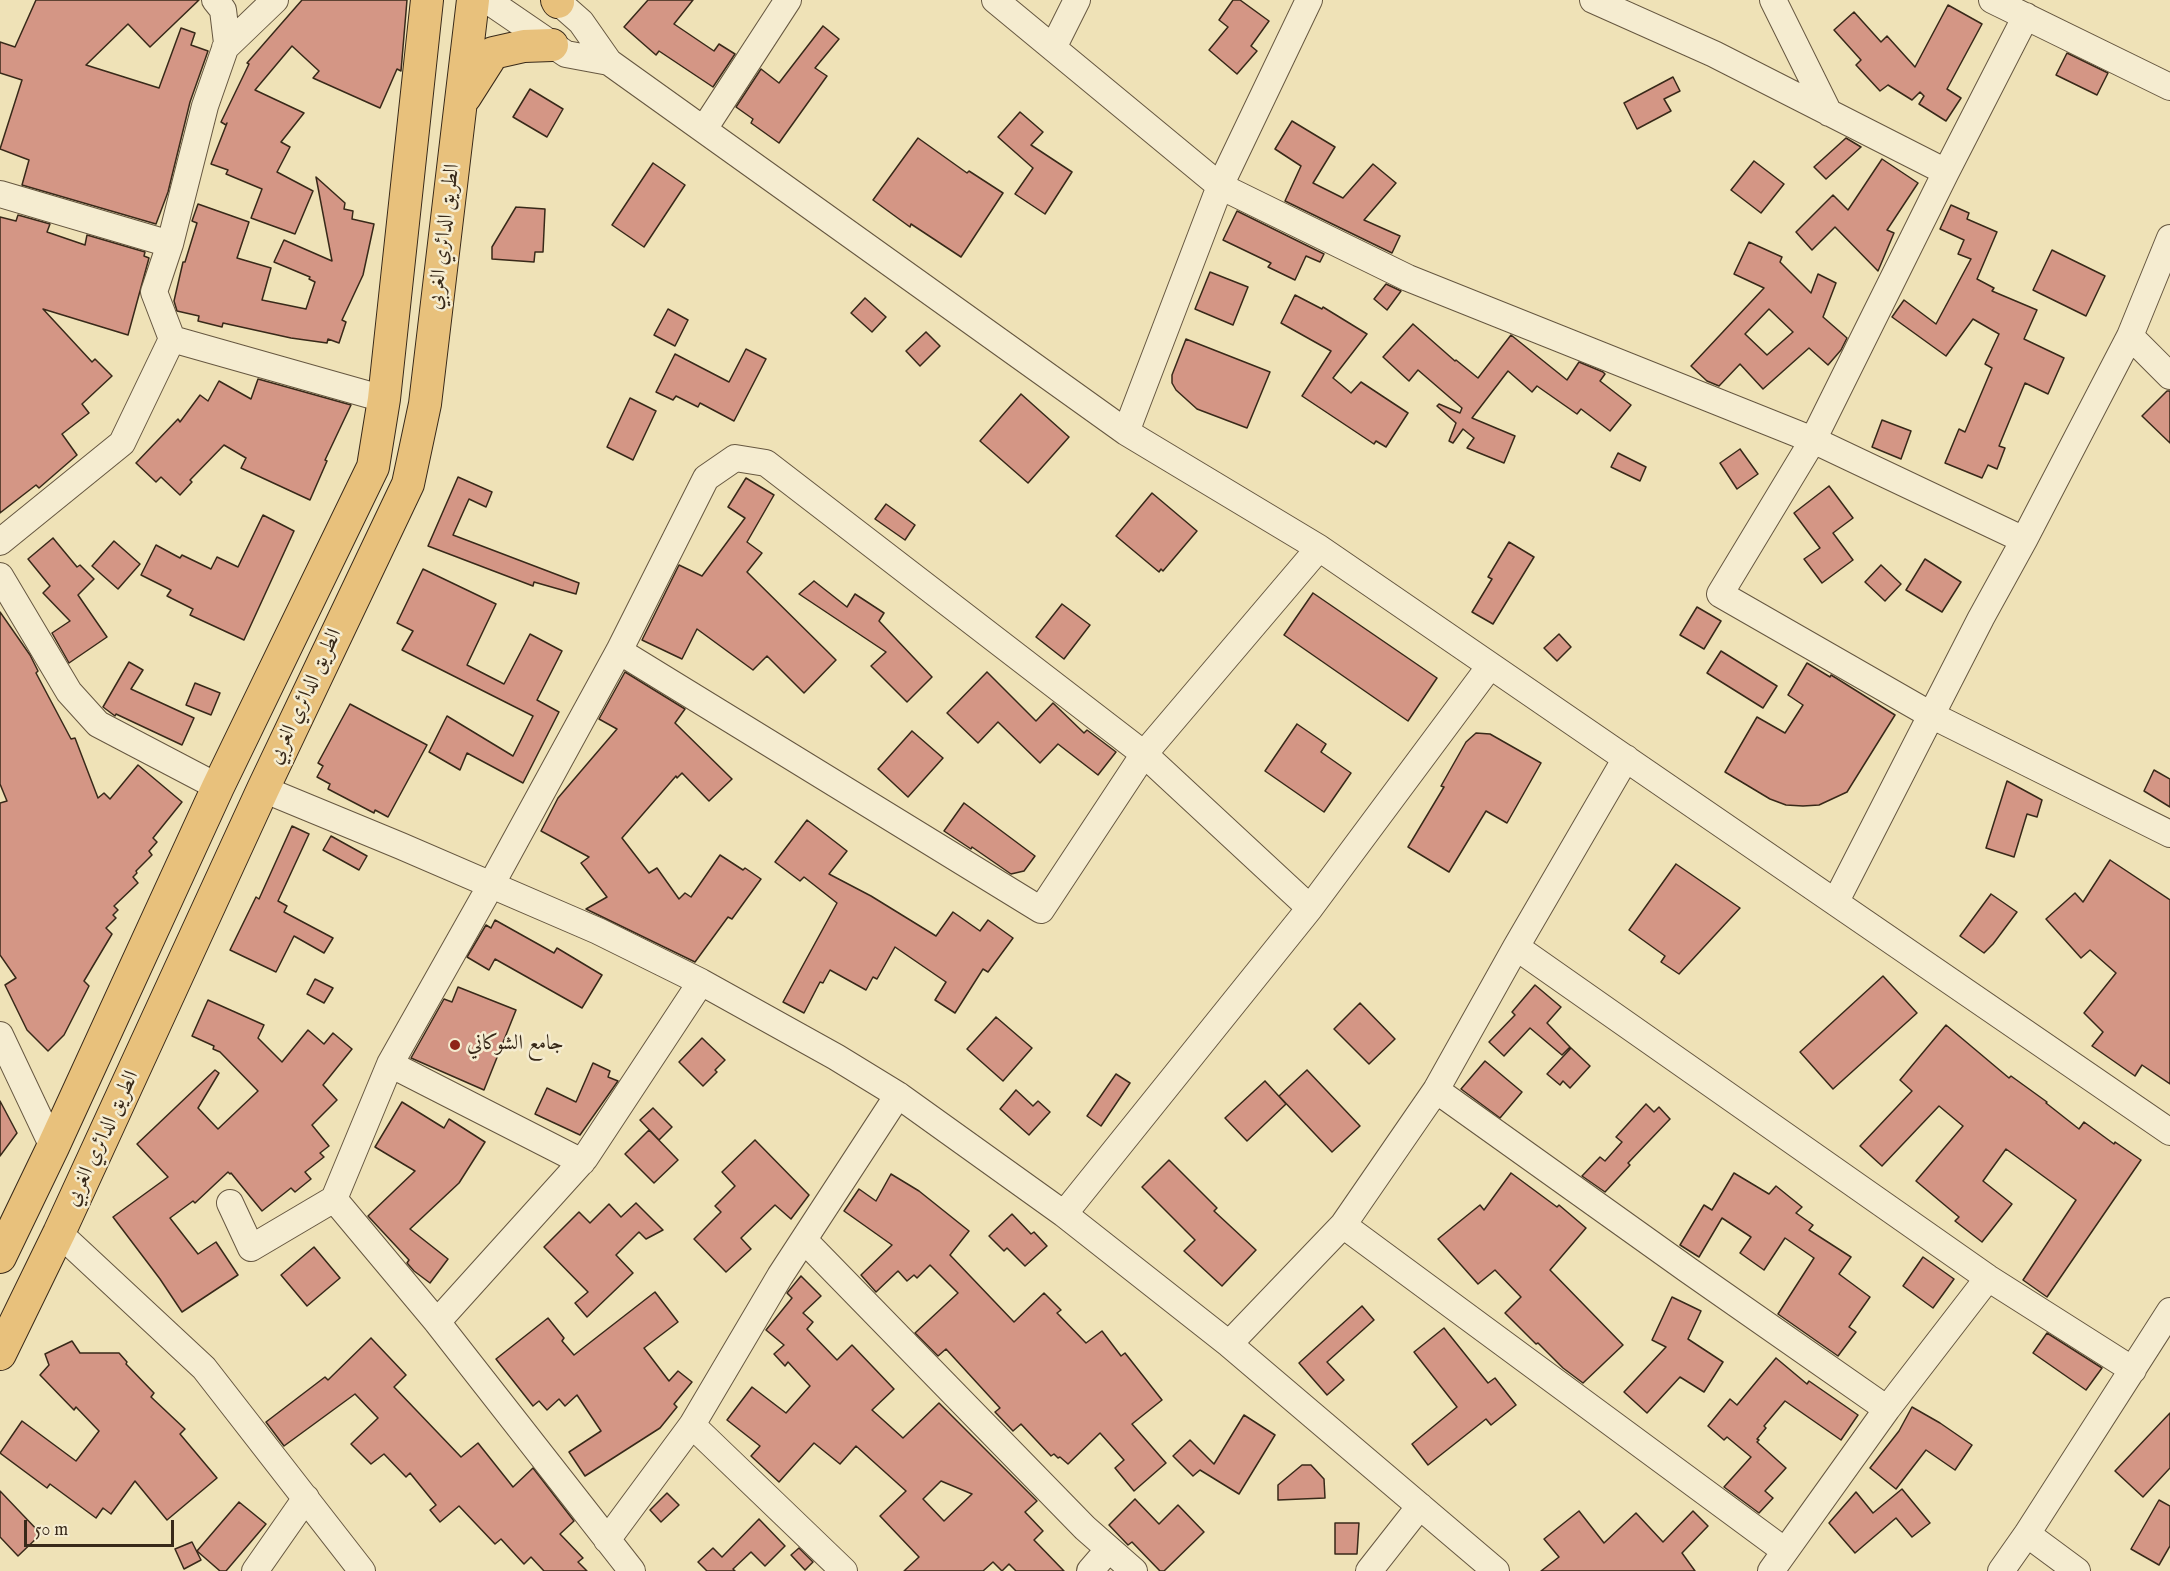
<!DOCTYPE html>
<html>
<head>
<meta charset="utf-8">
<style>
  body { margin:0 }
  #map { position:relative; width:2170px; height:1571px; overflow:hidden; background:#efe2b7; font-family:"IM FELL English",serif }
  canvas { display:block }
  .scale { position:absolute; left:24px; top:1520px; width:150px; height:27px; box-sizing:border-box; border:3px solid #382919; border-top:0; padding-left:8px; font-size:18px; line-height:21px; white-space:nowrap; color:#382919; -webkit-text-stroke:4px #f5ecd0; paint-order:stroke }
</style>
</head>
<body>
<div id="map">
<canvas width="2170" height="1571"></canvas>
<div class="scale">50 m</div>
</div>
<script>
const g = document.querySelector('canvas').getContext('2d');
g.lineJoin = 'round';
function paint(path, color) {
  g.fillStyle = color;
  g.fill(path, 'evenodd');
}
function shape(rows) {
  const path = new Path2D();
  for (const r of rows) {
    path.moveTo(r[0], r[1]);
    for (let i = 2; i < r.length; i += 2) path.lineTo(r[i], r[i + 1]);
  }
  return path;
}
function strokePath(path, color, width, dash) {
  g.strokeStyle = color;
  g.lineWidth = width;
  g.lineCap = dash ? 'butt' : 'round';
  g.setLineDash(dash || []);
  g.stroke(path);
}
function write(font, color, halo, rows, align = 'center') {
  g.font = font + ' "IM FELL English",Amiri,serif';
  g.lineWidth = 5;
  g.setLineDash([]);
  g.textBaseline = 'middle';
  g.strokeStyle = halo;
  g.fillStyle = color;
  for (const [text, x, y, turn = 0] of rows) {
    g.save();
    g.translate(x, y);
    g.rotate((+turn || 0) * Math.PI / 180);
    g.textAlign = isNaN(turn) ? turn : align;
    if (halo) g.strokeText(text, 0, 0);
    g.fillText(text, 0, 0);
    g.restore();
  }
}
const building = shape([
  [36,0,199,0,150,47,128,24,86,65,159,88,181,28,195,33,191,45,208,51,190,102,168,192,156,224,22,185,29,160,0,149,22,80,0,73,0,42,15,47,36,0],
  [302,0,407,0,401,71,397,69,380,108,313,78,319,71,292,46,255,90,304,113,281,142,290,147,277,172,313,191,295,234,251,218,262,189,226,174,228,170,211,164,227,123,226,125,221,122,249,64,247,63,302,0],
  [648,0,693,0,674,24,714,51,719,44,735,54,713,87,659,51,656,55,624,27,648,0],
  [1233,0,1240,0,1269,21,1251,46,1257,51,1237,74,1209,50,1228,27,1219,20,1233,0],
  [1948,5,1982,24,1947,89,1961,98,1946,121,1919,104,1924,96,1920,92,1912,100,1888,85,1880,91,1856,65,1861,60,1834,30,1854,12,1881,42,1887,36,1915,67,1948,5],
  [823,26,839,39,815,68,827,76,779,143,751,123,753,119,736,107,761,69,779,83,823,26],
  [2067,53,2108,73,2097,95,2056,75,2067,53],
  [1673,77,1680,91,1664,99,1671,111,1637,129,1624,103,1673,77],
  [530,89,563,109,547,137,513,117,530,89],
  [1020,112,1043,132,1031,145,1072,172,1045,214,1015,194,1033,168,998,137,1020,112],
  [1292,121,1335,147,1313,183,1343,198,1373,164,1396,183,1364,220,1400,236,1392,253,1285,201,1301,166,1275,149,1292,121],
  [918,138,967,173,969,171,1003,193,961,257,911,224,910,227,873,200,918,138],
  [1846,138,1861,147,1826,179,1814,167,1846,138],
  [1882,159,1918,183,1887,230,1894,233,1878,271,1835,227,1812,250,1796,232,1833,195,1848,210,1882,159],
  [1754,161,1784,184,1761,213,1731,190,1754,161],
  [653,163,685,185,644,247,612,225,653,163],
  [316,177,345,203,344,209,353,211,352,219,374,224,363,275,342,320,346,322,339,343,328,339,327,343,291,338,223,323,222,327,198,321,199,316,177,311,174,301,183,262,185,262,197,223,192,221,198,204,249,222,237,258,271,268,262,300,306,309,315,282,309,279,310,277,274,262,284,240,332,261,316,177],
  [1951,205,1969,213,1967,219,1997,232,1977,279,1994,288,1992,291,2037,310,2024,339,2064,358,2048,394,2025,383,1999,446,2005,448,1997,469,1988,465,1982,478,1945,463,1959,429,1965,432,1992,368,1985,364,1999,334,1973,319,1946,356,1892,317,1904,300,1936,324,1971,259,1958,254,1964,240,1940,229,1951,205],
  [516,207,545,209,543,252,535,252,534,262,492,259,492,247,516,207],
  [1237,211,1324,254,1320,262,1306,256,1295,280,1268,267,1271,263,1223,240,1237,211],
  [18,215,50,224,47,232,85,245,87,235,145,252,144,256,149,258,128,335,43,309,92,362,95,359,112,376,82,404,89,413,62,434,77,455,39,488,36,485,0,513,0,217,16,221,18,215],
  [1749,242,1782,257,1780,262,1811,293,1818,274,1836,283,1823,317,1847,338,1841,350,1828,365,1809,348,1763,389,1740,364,1719,386,1707,381,1691,366,1764,288,1734,274,1749,242],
  [1769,309,1793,332,1767,355,1745,334,1769,309],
  [2052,250,2105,276,2086,316,2033,290,2052,250],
  [1210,272,1248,287,1233,325,1195,309,1210,272],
  [1386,284,1401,291,1387,310,1374,299,1386,284],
  [1295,295,1322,309,1323,307,1367,334,1333,378,1351,393,1361,382,1408,413,1386,447,1376,441,1374,444,1302,396,1331,351,1281,323,1295,295],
  [865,298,886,317,872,332,851,313,865,298],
  [668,309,688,320,675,346,654,335,668,309],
  [1413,324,1455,361,1456,360,1478,378,1511,335,1567,380,1579,362,1603,372,1605,374,1600,381,1631,405,1610,431,1581,409,1577,414,1537,386,1532,392,1508,371,1472,418,1515,436,1504,463,1467,448,1474,438,1463,429,1453,443,1449,441,1456,423,1437,406,1439,404,1460,413,1462,408,1418,370,1409,381,1383,357,1413,324],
  [926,332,940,346,920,366,906,351,926,332],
  [1186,339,1270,372,1247,428,1197,409,1176,390,1172,383,1172,375,1186,339],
  [746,349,766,359,734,421,700,403,698,407,676,396,673,400,656,392,675,354,729,382,746,349],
  [258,379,351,405,325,460,327,461,310,500,241,468,246,458,224,445,190,480,192,482,180,495,161,477,156,482,136,463,178,419,180,422,200,395,208,401,219,381,251,399,258,379],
  [2167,391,2170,391,2170,443,2142,416,2167,391],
  [1021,394,1069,437,1028,483,980,441,1021,394],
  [630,398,656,411,633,460,607,447,630,398],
  [1882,420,1911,431,1901,459,1872,447,1882,420],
  [1740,449,1758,474,1737,489,1720,463,1740,449],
  [1618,453,1646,467,1640,481,1611,467,1618,453],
  [458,477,492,492,486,507,469,499,453,535,579,583,576,594,534,582,533,586,428,546,458,477],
  [746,478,774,495,747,542,762,553,747,572,836,660,804,693,767,656,753,670,697,629,682,659,642,640,679,565,702,576,745,518,728,507,746,478],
  [1829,486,1853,518,1833,533,1853,560,1822,583,1804,559,1820,548,1794,513,1829,486],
  [1152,493,1197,531,1163,571,1161,569,1159,572,1116,536,1152,493],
  [886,504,915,525,905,540,875,519,886,504],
  [263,515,294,531,244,640,190,615,193,609,167,596,171,590,141,575,156,545,180,558,182,555,211,569,217,557,238,567,263,515],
  [53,538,77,567,80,565,94,579,78,595,107,637,69,663,52,633,70,621,43,593,50,586,28,559,53,538],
  [114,541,140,564,118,589,92,566,114,541],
  [1509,542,1534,557,1493,624,1472,612,1492,579,1488,577,1509,542],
  [1925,559,1961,582,1942,612,1906,590,1925,559],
  [1881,565,1901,584,1885,601,1865,582,1881,565],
  [423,569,496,604,467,665,504,684,530,634,562,651,537,700,559,712,523,783,467,753,460,770,429,752,447,716,513,756,533,716,402,650,413,631,397,623,423,569],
  [814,581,847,607,855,594,884,613,879,621,932,677,907,702,871,666,886,652,799,594,814,581],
  [1313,593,1437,678,1408,721,1284,635,1313,593],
  [1062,604,1090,625,1064,659,1036,637,1062,604],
  [1697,607,1721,621,1704,649,1680,635,1697,607],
  [0,612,30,655,38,671,36,673,71,739,75,738,98,798,104,793,110,799,138,765,182,802,153,838,157,842,149,851,152,855,136,871,137,873,133,877,138,883,114,906,118,910,113,915,116,918,106,928,112,934,84,981,89,986,64,1035,48,1051,27,1030,5,985,16,978,0,955,0,803,7,801,0,784,0,612],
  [1559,634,1571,647,1557,661,1544,648,1559,634],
  [1721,651,1777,686,1763,708,1707,673,1721,651],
  [129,662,143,670,131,689,194,718,182,745,116,714,115,716,103,707,129,662],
  [1807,663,1830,677,1831,675,1836,678,1895,715,1847,792,1819,805,1803,806,1786,805,1770,799,1725,772,1757,717,1785,733,1803,705,1788,695,1807,663],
  [625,672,685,709,675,723,732,779,709,801,682,773,677,778,676,776,622,838,649,873,657,868,679,899,685,893,691,897,720,855,743,870,745,868,761,879,732,919,728,917,695,962,586,909,607,897,581,863,589,857,541,831,558,798,617,729,599,719,625,672],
  [987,672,1036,721,1053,703,1084,733,1087,730,1116,752,1098,775,1058,744,1040,763,998,722,978,743,947,713,987,672],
  [195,683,220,693,211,715,186,705,195,683],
  [350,704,427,745,388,817,375,810,374,813,328,789,330,784,317,777,323,766,318,763,350,704],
  [1297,724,1326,744,1321,752,1351,773,1324,812,1265,771,1297,724],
  [912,731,943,758,908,797,878,769,912,731],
  [1476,733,1490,734,1541,763,1507,823,1486,811,1449,872,1408,847,1444,787,1441,786,1466,742,1476,733],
  [2154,770,2170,779,2170,807,2144,791,2154,770],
  [2007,781,2042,800,2037,817,2027,814,2014,857,1986,848,2007,781],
  [964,803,1035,856,1024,871,1011,874,972,847,971,849,944,831,964,803],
  [807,820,847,851,829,874,871,896,936,936,953,912,980,931,988,920,1013,938,988,972,983,969,955,1013,935,1000,946,982,895,947,877,979,873,977,866,990,830,970,823,983,820,982,804,1013,783,1002,837,903,804,877,800,881,775,862,807,820],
  [292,826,309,834,278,901,287,906,284,912,333,938,324,953,294,936,276,972,230,950,256,897,259,899,292,826],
  [331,836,367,856,359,870,323,850,331,836],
  [2110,860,2170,900,2170,1084,2142,1065,2135,1076,2092,1046,2103,1032,2084,1013,2116,973,2090,950,2081,958,2046,919,2075,893,2083,902,2110,860],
  [1676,864,1740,908,1679,974,1661,962,1665,956,1629,930,1676,864],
  [1991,894,2017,912,1993,944,1984,953,1960,936,1991,894],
  [495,920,554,953,557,948,602,975,582,1008,495,959,489,970,467,957,486,925,491,928,495,920],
  [1883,976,1917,1013,1833,1089,1800,1052,1883,976],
  [315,979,333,988,324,1003,307,994,315,979],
  [1535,985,1561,1007,1547,1023,1570,1047,1562,1055,1530,1028,1504,1056,1489,1042,1515,1015,1512,1012,1535,985],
  [458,987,516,1010,484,1090,411,1058,444,999,452,1002,458,987],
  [208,1000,264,1025,258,1038,282,1062,308,1030,324,1044,333,1033,352,1049,323,1085,337,1100,312,1125,329,1146,320,1153,324,1157,305,1172,311,1179,295,1192,291,1188,262,1211,231,1173,230,1174,228,1172,195,1203,193,1201,170,1218,198,1254,216,1242,238,1275,182,1312,160,1279,113,1217,168,1177,137,1144,215,1070,219,1073,198,1108,218,1129,258,1091,220,1052,213,1049,214,1046,192,1036,208,1000],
  [1360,1003,1395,1039,1369,1064,1334,1029,1360,1003],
  [996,1017,1032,1048,1003,1081,967,1049,996,1017],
  [1946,1025,2009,1078,2011,1076,2047,1102,2046,1103,2079,1129,2084,1122,2114,1144,2115,1142,2141,1160,2047,1297,2023,1280,2076,1200,2006,1149,1983,1181,2012,1204,1982,1242,1955,1221,1959,1217,1916,1181,1963,1126,1939,1106,1882,1166,1860,1146,1912,1091,1900,1080,1946,1025],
  [702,1038,725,1060,715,1070,717,1072,703,1086,679,1062,702,1038],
  [1571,1048,1590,1066,1570,1088,1563,1081,1560,1085,1547,1074,1571,1048],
  [1485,1061,1522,1092,1500,1118,1461,1089,1485,1061],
  [593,1063,610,1071,608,1077,618,1081,580,1135,535,1114,547,1088,576,1102,593,1063],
  [1307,1070,1360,1126,1332,1152,1279,1096,1307,1070],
  [1116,1074,1130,1083,1101,1126,1087,1116,1116,1074],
  [1265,1081,1286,1104,1247,1141,1225,1118,1265,1081],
  [1016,1090,1033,1106,1038,1101,1050,1112,1029,1135,1000,1109,1016,1090],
  [0,1101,17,1133,0,1156,0,1101],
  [402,1102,444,1128,449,1119,485,1142,459,1183,410,1229,448,1259,430,1283,414,1271,407,1263,409,1260,368,1216,415,1171,375,1147,402,1102],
  [1646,1104,1654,1112,1659,1107,1670,1119,1628,1163,1630,1165,1605,1192,1582,1176,1600,1157,1605,1161,1622,1142,1616,1137,1646,1104],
  [653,1108,672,1127,659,1140,640,1120,653,1108],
  [649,1130,678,1160,654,1183,625,1154,649,1130],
  [755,1140,809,1195,791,1219,775,1205,741,1238,751,1249,726,1272,694,1239,721,1212,715,1206,735,1186,722,1172,755,1140],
  [1169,1160,1217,1208,1214,1211,1256,1250,1222,1286,1184,1251,1195,1240,1142,1187,1169,1160],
  [1511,1173,1557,1207,1559,1205,1586,1228,1550,1270,1623,1345,1583,1383,1563,1368,1538,1343,1536,1344,1505,1313,1521,1297,1495,1270,1478,1284,1438,1239,1480,1205,1484,1210,1511,1173],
  [1734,1173,1769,1194,1776,1186,1802,1207,1796,1213,1813,1225,1809,1230,1851,1257,1839,1274,1870,1297,1849,1327,1856,1332,1838,1356,1778,1314,1814,1258,1785,1238,1764,1270,1740,1253,1751,1237,1722,1218,1699,1257,1680,1245,1704,1205,1712,1210,1734,1173],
  [891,1174,919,1191,969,1231,950,1255,1014,1322,1044,1293,1061,1310,1057,1313,1086,1343,1102,1331,1121,1356,1125,1353,1162,1400,1132,1424,1166,1463,1134,1491,1115,1468,1124,1460,1100,1433,1068,1464,1060,1457,1058,1458,1054,1454,1051,1456,1021,1424,1013,1431,995,1412,1000,1408,946,1349,938,1356,915,1333,958,1293,930,1265,917,1278,914,1275,907,1281,898,1271,876,1292,861,1275,892,1245,844,1211,859,1189,876,1201,891,1174],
  [636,1203,663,1230,646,1239,639,1232,616,1255,633,1273,587,1317,575,1303,588,1292,544,1247,579,1212,590,1223,609,1204,621,1217,636,1203],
  [1012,1214,1031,1234,1034,1232,1047,1246,1025,1266,1007,1248,1004,1251,989,1236,1012,1214],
  [314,1247,340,1278,307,1306,281,1275,314,1247],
  [1923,1257,1954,1279,1933,1308,1903,1286,1923,1257],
  [801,1276,821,1296,803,1313,813,1322,807,1329,837,1360,852,1345,894,1389,872,1410,903,1438,939,1403,1037,1501,1025,1512,1043,1531,1034,1540,1064,1571,1016,1571,1009,1564,1002,1571,993,1562,983,1571,904,1571,919,1557,880,1516,906,1491,856,1446,840,1464,814,1443,779,1482,751,1456,760,1446,727,1420,752,1387,786,1413,810,1386,788,1362,785,1366,774,1354,784,1345,766,1330,792,1298,787,1293,801,1276],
  [941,1481,972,1494,944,1521,923,1499,941,1481],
  [655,1292,678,1322,644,1348,669,1381,678,1371,692,1382,674,1404,677,1407,660,1428,585,1476,569,1452,601,1431,577,1395,565,1406,559,1399,547,1410,539,1401,533,1406,496,1359,548,1318,564,1338,562,1341,574,1355,655,1292],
  [1672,1297,1701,1311,1688,1339,1723,1362,1704,1392,1680,1377,1647,1413,1624,1392,1666,1347,1652,1340,1672,1297],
  [1362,1306,1374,1320,1327,1362,1344,1380,1327,1395,1299,1363,1362,1306],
  [1444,1328,1488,1383,1495,1378,1516,1405,1491,1425,1486,1419,1428,1465,1412,1444,1457,1407,1414,1352,1444,1328],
  [2047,1333,2102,1368,2086,1390,2033,1353,2047,1333],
  [371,1338,406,1375,394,1387,461,1457,478,1443,513,1487,533,1468,574,1521,560,1534,583,1558,578,1562,587,1571,544,1571,531,1557,524,1564,501,1539,495,1544,459,1506,440,1522,430,1510,436,1505,410,1473,406,1477,384,1454,371,1464,351,1444,378,1418,355,1394,284,1446,266,1422,325,1377,328,1380,371,1338],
  [72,1341,80,1353,119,1353,127,1362,126,1364,154,1393,151,1397,185,1429,180,1434,217,1478,167,1520,135,1481,111,1514,103,1508,96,1518,50,1484,47,1488,0,1453,22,1421,76,1461,99,1431,76,1407,74,1410,40,1375,49,1365,45,1354,72,1341],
  [1776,1358,1807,1384,1809,1381,1858,1415,1841,1440,1785,1401,1764,1426,1766,1428,1757,1439,1759,1440,1757,1442,1786,1468,1765,1491,1773,1498,1759,1513,1724,1487,1751,1457,1727,1437,1724,1440,1708,1426,1730,1399,1737,1405,1776,1358],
  [1912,1407,1940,1423,1972,1445,1955,1470,1926,1450,1896,1489,1870,1468,1899,1431,1912,1407],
  [2170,1413,2170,1468,2143,1497,2115,1471,2170,1413],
  [1244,1415,1275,1435,1239,1494,1200,1470,1193,1476,1173,1456,1190,1440,1214,1464,1244,1415],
  [1302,1465,1311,1465,1324,1479,1325,1498,1278,1500,1278,1485,1302,1465],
  [1902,1489,1930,1523,1912,1537,1896,1518,1855,1553,1829,1523,1856,1492,1873,1513,1902,1489],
  [0,1491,41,1534,18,1556,0,1537,0,1491],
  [667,1493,679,1505,661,1522,650,1510,667,1493],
  [1135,1499,1159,1524,1178,1505,1204,1532,1164,1571,1160,1571,1132,1542,1128,1545,1109,1525,1135,1499],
  [2159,1500,2170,1506,2170,1546,2159,1565,2131,1549,2159,1500],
  [239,1502,266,1524,226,1571,220,1571,197,1551,239,1502],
  [1579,1511,1604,1543,1636,1513,1663,1542,1693,1511,1708,1526,1682,1553,1695,1571,1541,1571,1559,1557,1544,1539,1579,1511],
  [759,1519,785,1546,765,1566,751,1552,733,1569,735,1571,707,1571,698,1562,713,1548,722,1557,759,1519],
  [1335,1523,1359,1523,1357,1554,1335,1554,1335,1523],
  [192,1542,201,1560,184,1569,175,1549,192,1542],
  [799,1548,813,1562,805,1570,791,1555,799,1548]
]);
paint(building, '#d49685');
strokePath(building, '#382919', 1.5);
const minor = shape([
  [487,0,566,54,609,62],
  [556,0,581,22,609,62,1126,432,1319,548,2170,1132],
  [995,0,1220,186,1408,278,1813,440,2024,540],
  [1593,0,1714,54,1946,172],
  [1773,0,1829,113],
  [1992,0,2170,87],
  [2026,16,1946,172,1813,440,1720,594,1931,715,2170,834],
  [225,48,275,0],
  [1053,48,1077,0],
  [704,129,788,0],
  [0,194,170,244],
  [2130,336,2170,376],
  [172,339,384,399],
  [1126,432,1220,186,1309,0],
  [0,542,122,443,172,339,154,292,170,244,205,106,227,43,223,10,215,0],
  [0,576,69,692,98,724,218,787],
  [619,651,1041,910,1144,754,1319,548],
  [263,789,401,846,598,931,701,982,836,1057,898,1095,1064,1214,1229,1344,1496,1571],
  [1836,901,1981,618,2024,540,2130,336,2170,238],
  [1516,947,1988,1278,2133,1370],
  [0,1035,53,1147],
  [390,1064,582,1162],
  [1436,1090,1688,1270,1887,1409],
  [230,1203,251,1248,334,1199],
  [1064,1214,1310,908,1490,666],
  [1343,1225,1785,1551],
  [59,1233,204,1368,362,1571],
  [805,1241,1085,1528,1134,1571],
  [437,1322,585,1158,701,982],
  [1229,1344,1343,1225,1436,1090,1516,947,1626,758],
  [692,1425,844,1571],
  [2027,1534,2077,1571],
  [607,1540,692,1425,780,1276,898,1095],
  [255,1571,306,1498],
  [632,1571,437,1322,334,1199,390,1064,491,885,619,651,706,478,735,458,766,463,1144,754,1310,908],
  [1090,1571,1109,1549],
  [1369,1571,1420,1506],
  [1771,1571,1887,1409,1988,1278],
  [2001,1571,2027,1534,2170,1311]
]);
const major = shape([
  [557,0,558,2],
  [465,97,493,53,524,46,552,45],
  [0,1257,53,1147,218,787,373,467,384,399,427,0],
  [0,1354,59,1233,263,789,408,484,425,404,473,0]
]);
strokePath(minor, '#665740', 28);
strokePath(major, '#382919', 34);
strokePath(minor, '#f5ecd0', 26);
strokePath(major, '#e8c17c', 32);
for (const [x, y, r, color] of [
  [455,1045,6,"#8f2418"]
]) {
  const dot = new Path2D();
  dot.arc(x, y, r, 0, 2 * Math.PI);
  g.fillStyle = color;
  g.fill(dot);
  strokePath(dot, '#f5ecd0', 2);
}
write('21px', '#382919', '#f5ecd0', [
  ["الطريق الدائري الغربي",445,237,-83],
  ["الطريق الدائري الغربي",306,697,-65],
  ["الطريق الدائري الغربي",103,1139,-65]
]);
write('21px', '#382919', '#f5ecd0', [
  ["جامع الشوكاني",467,1045]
], 'left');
</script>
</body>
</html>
